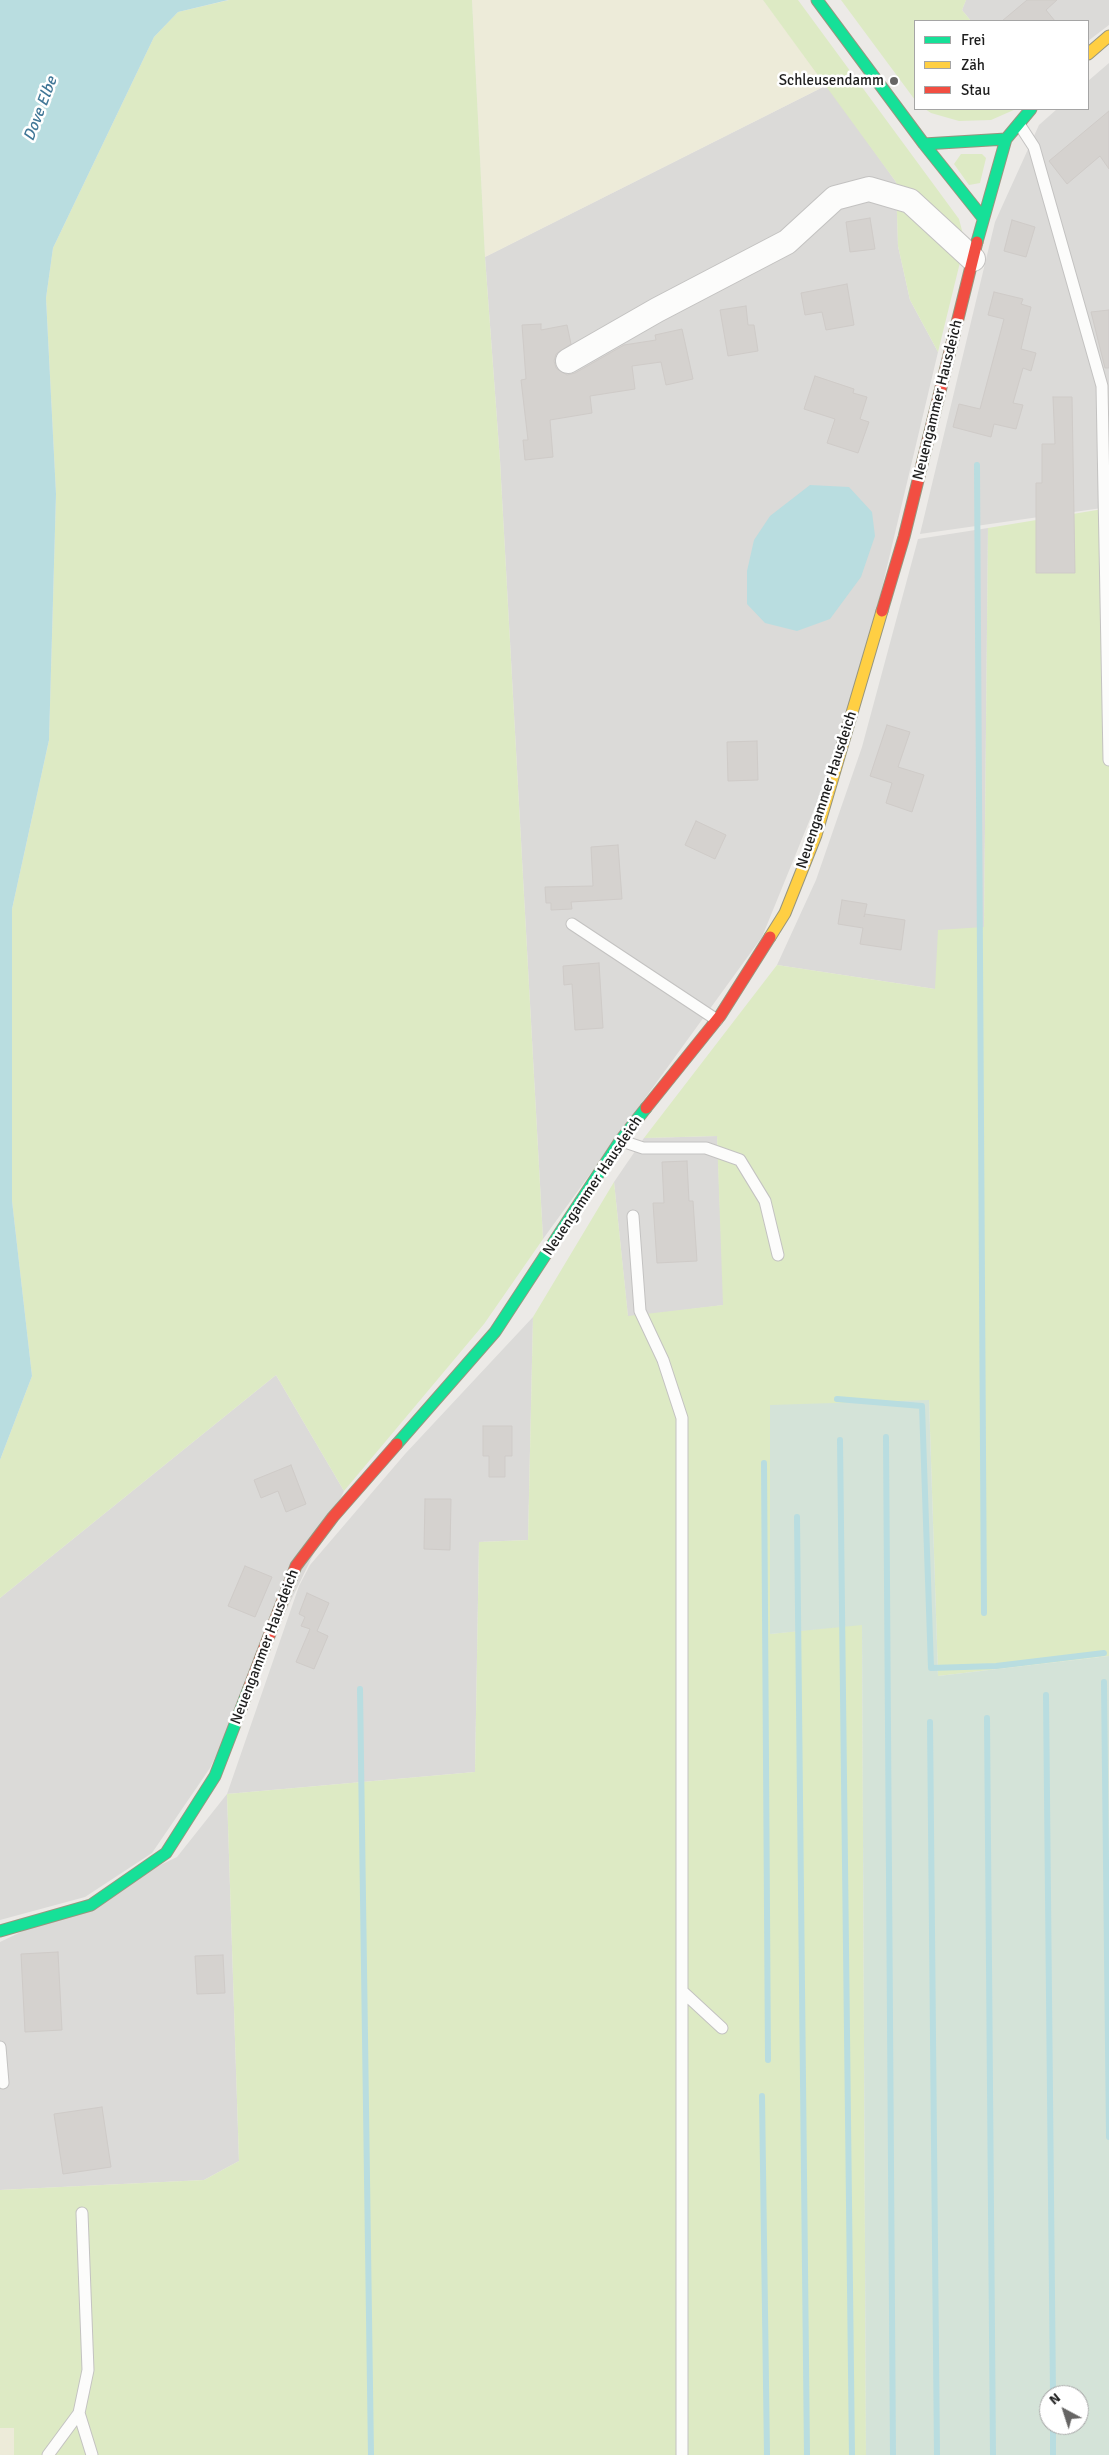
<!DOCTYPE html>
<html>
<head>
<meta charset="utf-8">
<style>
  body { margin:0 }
  #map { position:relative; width:1109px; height:2455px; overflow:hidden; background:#eceae7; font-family:Signika,sans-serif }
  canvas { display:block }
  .legend { position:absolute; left:914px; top:20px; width:175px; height:90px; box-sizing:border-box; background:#fff; border:1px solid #a5a5a5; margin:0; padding:6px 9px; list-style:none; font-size:15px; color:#1e1e1e }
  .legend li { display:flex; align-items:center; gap:10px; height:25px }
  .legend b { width:25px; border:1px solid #a5a5a5 }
  .north { position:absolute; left:1039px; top:2385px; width:50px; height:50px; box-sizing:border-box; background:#fff; border:1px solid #a5a5a5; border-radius:50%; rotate:320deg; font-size:14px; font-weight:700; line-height:20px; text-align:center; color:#1e1e1e }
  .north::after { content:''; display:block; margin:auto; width:18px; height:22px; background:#666564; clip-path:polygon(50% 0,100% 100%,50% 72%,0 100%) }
</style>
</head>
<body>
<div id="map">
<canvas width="1109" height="2455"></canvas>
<ul class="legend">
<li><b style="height:6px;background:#16e098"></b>Frei</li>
<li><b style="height:6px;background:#ffcf43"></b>Zäh</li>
<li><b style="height:6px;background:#f24e42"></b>Stau</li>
</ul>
<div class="north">N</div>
</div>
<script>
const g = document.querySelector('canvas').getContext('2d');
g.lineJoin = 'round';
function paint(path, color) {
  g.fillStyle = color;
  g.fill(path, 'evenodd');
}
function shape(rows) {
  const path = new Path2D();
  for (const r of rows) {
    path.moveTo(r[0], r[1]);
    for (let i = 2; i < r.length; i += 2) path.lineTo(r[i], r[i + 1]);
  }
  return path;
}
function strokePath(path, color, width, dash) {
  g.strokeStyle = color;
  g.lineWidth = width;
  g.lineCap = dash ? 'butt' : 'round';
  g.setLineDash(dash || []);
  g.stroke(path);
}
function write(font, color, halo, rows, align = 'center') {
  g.font = font + ' Signika,sans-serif';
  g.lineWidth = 5;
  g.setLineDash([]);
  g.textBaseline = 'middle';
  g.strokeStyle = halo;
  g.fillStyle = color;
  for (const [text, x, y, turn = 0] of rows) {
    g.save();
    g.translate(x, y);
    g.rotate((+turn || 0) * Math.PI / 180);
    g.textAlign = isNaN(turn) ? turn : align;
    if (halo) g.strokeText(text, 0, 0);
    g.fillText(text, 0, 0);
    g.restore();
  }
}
paint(shape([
  [966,0,1109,0,1109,25,1088,41,1088,21,971,21,962,10],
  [1109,63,1109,507,920,534,995,222,1039,125,1057,109,1088,109,1088,81],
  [827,85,896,182,898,246,910,300,938,352,881,592,828,775,762,937,543,1239,500,461,485,257],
  [988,528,984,927,935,989,777,965,816,880,862,747,918,539],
  [717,1136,724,1305,628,1317,614,1182,644,1138],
  [533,1317,528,1540,479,1542,475,1772,227,1794,239,2161,204,2180,0,2190,0,1942,177,1857,227,1794,299,1586,310,1565,405,1454],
  [276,1375,344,1491,210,1768,152,1853,85,1897,0,1920,0,1598]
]), '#dbdad8');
paint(shape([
  [472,0,763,0,827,85,485,257],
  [0,2428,14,2428,14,2455,0,2455]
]), '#edebd9');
paint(shape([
  [229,0,472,0,485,257,500,461,543,1239,484,1324,344,1491,276,1375,0,1598,0,1460,32,1376,12,1201,12,909,49,740,56,494,46,298,53,248,154,37,178,12],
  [763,0,798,0,959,219,965,242,938,352,910,300,898,246,896,182],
  [841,0,966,0,962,10,971,21,915,21,915,100],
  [925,109,1016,109,991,120,959,121,931,113],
  [961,154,982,154,986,158,980,183,969,185,954,164],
  [1109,508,1109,1656,938,1676,929,1400,770,1634,862,1624,866,2455,14,2455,14,2428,0,2428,0,2190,204,2180,239,2161,227,1794,475,1772,479,1542,528,1540,533,1317,614,1182,628,1316,723,1305,717,1136,644,1138,777,965,935,989,938,930,984,927,988,528]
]), '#ddeac4');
paint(shape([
  [929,1400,938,1676,1109,1656,1109,2455,866,2455,862,1625,770,1634,770,1405],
  [1049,2395,1079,2395,1079,2425,1049,2425]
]), '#d4e3d8');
paint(shape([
  [0,0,228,0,178,12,154,37,53,248,46,298,56,494,49,740,12,909,12,1201,32,1376,0,1460],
  [810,485,849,487,872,512,875,536,861,577,830,619,797,631,765,623,747,604,747,571,754,540,770,516]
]), '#b9dde0');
strokePath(shape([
  [977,465,984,1613],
  [837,1399,922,1406,931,1668,996,1666,1104,1653],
  [886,1437,893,2455],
  [840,1440,852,2455],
  [764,1463,768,2060],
  [797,1517,807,2455],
  [1104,1682,1109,2137],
  [360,1689,371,2455],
  [1046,1695,1053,2395],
  [987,1718,993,2455],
  [930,1722,937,2455],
  [762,2096,767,2455],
  [1053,2425,1053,2455]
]), '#b9dde0', 6);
const building = shape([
  [1027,0,1057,0,1046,10,1055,21,1002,21,1027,0],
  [1109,111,1109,169,1100,156,1067,184,1049,161,1109,111],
  [870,218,875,249,850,252,846,222,870,218],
  [1012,220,1035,227,1026,257,1004,251,1012,220],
  [847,284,854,325,826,330,822,312,805,315,801,293,847,284],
  [994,292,1023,299,1021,304,1031,307,1021,349,1036,353,1031,371,1023,368,1013,403,1023,405,1016,429,994,424,991,437,953,427,959,404,980,409,1004,319,988,315,994,292],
  [746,306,748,325,754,325,758,351,728,356,720,310,746,306],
  [1109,310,1109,368,1105,368,1091,312,1109,310],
  [541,324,541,330,567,325,571,344,556,354,554,361,556,368,567,375,575,373,624,345,656,340,655,335,682,329,693,379,666,385,661,362,632,366,635,389,590,396,592,413,550,420,553,457,525,460,523,440,528,440,521,380,526,379,522,325,541,324],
  [815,376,854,389,853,393,867,397,860,419,869,422,858,453,827,443,835,419,804,409,815,376],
  [1053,397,1072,397,1075,573,1036,573,1036,483,1042,483,1042,444,1055,444,1053,397],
  [887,725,910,732,898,767,924,775,912,812,886,803,892,783,870,776,887,725],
  [757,741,758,780,728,781,727,742,757,741],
  [696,821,726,835,715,859,685,845,696,821],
  [618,845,622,899,571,902,572,909,551,910,551,903,546,903,545,887,593,886,591,847,618,845],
  [842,900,867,904,864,917,865,914,905,920,901,950,860,944,863,928,838,924,842,900],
  [599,963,603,1028,575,1030,572,984,564,985,563,966,599,963],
  [687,1161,689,1201,693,1201,697,1261,657,1263,653,1203,664,1203,662,1162,687,1161],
  [483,1426,512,1426,512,1456,505,1456,505,1477,489,1477,489,1456,483,1456,483,1426],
  [291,1465,306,1504,286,1512,278,1491,261,1498,254,1480,291,1465],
  [425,1499,451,1499,450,1550,424,1549,425,1499],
  [245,1566,272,1577,255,1617,228,1606,245,1566],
  [307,1593,329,1603,317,1631,328,1636,314,1669,296,1662,310,1629,301,1626,305,1617,299,1614,307,1593],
  [58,1952,62,2030,25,2032,21,1954,58,1952],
  [223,1955,225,1993,197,1994,195,1956,223,1955],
  [102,2107,111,2167,63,2174,54,2114,102,2107]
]);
paint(building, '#d5d2cf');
strokePath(building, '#cfcbc8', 1);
const lane = shape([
  [1019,124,1034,147,1102,386,1109,760],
  [572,924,717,1020],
  [622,1141,643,1148,706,1148,740,1160,765,1201,778,1255],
  [633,1216,640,1311,663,1360,682,1418,682,2455],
  [682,1991,722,2028],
  [0,2047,3,2083],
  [79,2413,92,2455],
  [48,2455,79,2413,88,2370,82,2213]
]);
const street = shape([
  [568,361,657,310,787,242,835,198,869,189,910,201,973,259]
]);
const fast = shape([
  [817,0,924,144,983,218],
  [924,144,1006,139],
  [977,242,1006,139,1031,109],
  [397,1444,495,1332,620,1141,646,1108],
  [0,1931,91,1905,166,1853,215,1776,249,1688]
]);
const slow = shape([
  [1088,54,1109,36],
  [770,937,785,913,816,835,882,611]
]);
const jam = shape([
  [882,611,904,537,977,242],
  [646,1108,720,1016,770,937],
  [249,1688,296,1566,333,1517,397,1444]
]);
strokePath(lane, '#c3c2c1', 13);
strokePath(street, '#c3c2c1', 26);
strokePath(fast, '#97957e', 13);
strokePath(slow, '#97957e', 13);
strokePath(jam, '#97957e', 13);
strokePath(lane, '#fcfcfb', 11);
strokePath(street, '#fcfcfb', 24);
strokePath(fast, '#16e098', 11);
strokePath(slow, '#ffcf43', 11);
strokePath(jam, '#f24e42', 11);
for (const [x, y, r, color] of [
  [894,81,5,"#666564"]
]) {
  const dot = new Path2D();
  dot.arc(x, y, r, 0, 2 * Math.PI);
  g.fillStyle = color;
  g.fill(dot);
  strokePath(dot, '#fff', 2);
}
write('15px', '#1e1e1e', '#fff', [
  ["Schleusendamm",884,81]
], 'right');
write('15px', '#1e1e1e', '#fff', [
  ["Neuengammer Hausdeich",938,400,-76],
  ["Neuengammer Hausdeich",827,790,-72],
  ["Neuengammer Hausdeich",593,1186,-56],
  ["Neuengammer Hausdeich",265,1647,-69]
]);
write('italic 16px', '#417797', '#fff', [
  ["Dove Elbe",41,109,-69]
]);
</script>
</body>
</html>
